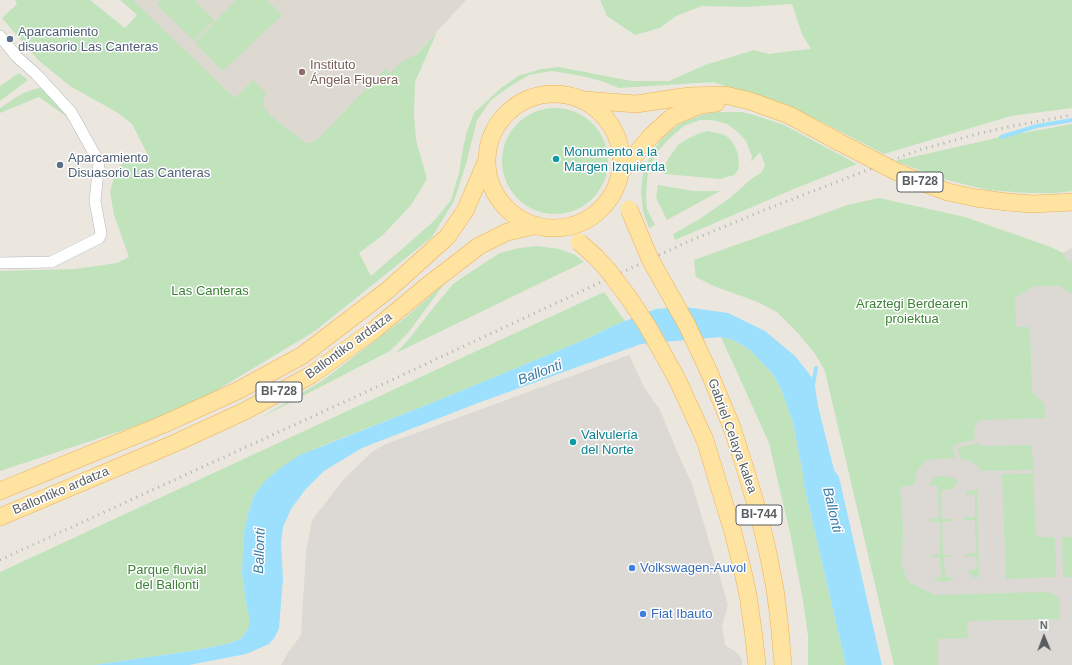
<!DOCTYPE html>
<html>
<head>
<meta charset="utf-8">
<style>
  body { margin:0 }
  #map { position:relative; width:1072px; height:665px; overflow:hidden; background:#ebe7df; font-family:Arial,sans-serif }
  canvas { display:block }
  .north { position:absolute; left:1024px; top:617px; width:40px; height:40px; -webkit-text-stroke:3px #fff; paint-order:stroke; rotate:359deg; font-size:11px; font-weight:700; line-height:16px; text-align:center; color:#585d60 }
  .north::after { content:''; display:block; margin:auto; width:14px; height:18px; background:#585d60; clip-path:polygon(50% 0,100% 100%,50% 72%,0 100%) }
</style>
</head>
<body>
<div id="map">
<canvas width="1072" height="665"></canvas>
<div class="north">N</div>
</div>
<script>
const g = document.querySelector('canvas').getContext('2d');
g.lineJoin = 'round';
function paint(path, color) {
  g.fillStyle = color;
  g.fill(path, 'evenodd');
}
function shape(rows) {
  const path = new Path2D();
  for (const r of rows) {
    if (r.length === 3) {
      path.moveTo(r[0] + r[2], r[1]);
      path.arc(r[0], r[1], r[2], 0, 2 * Math.PI);
      continue;
    }
    path.moveTo(r[0], r[1]);
    for (let i = 2; i < r.length; i += 2) path.lineTo(r[i], r[i + 1]);
  }
  return path;
}
function strokePath(path, color, width, dash) {
  g.strokeStyle = color;
  g.lineWidth = width;
  g.lineCap = dash ? 'butt' : 'round';
  g.setLineDash(dash || []);
  g.stroke(path);
}
function write(font, color, halo, rows, align = 'center') {
  g.font = font + ' Arial,sans-serif';
  g.lineWidth = 3;
  g.setLineDash([]);
  g.textBaseline = 'middle';
  g.strokeStyle = halo;
  g.fillStyle = color;
  for (const [text, x, y, turn = 0] of rows) {
    g.save();
    g.translate(x, y);
    g.rotate((+turn || 0) * Math.PI / 180);
    g.textAlign = isNaN(turn) ? turn : align;
    if (halo) g.strokeText(text, 0, 0);
    g.fillText(text, 0, 0);
    g.restore();
  }
}
paint(shape([
  [879,198,1063,253,1072,248,1072,665,894,665,825,371,816,355,798,333,777,312,758,302,714,286,696,277,694,260,848,205],
  [629,355,644,387,660,410,678,454,692,484,728,605,722,625,725,645,736,652,742,659,742,665,281,665,287,654,301,635,306,552,312,520,344,479,373,451,386,444]
]), '#dcd9d4');
paint(shape([
  [120,0,466,0,314,165]
]), '#ddd8d0');
paint(shape([
  [15,0,90,0,125,28,137,15,120,0,133,0,225,89,235,98,253,80,266,93,264,98,263,103,264,108,271,116,304,142,311,143,319,138,385,69,390,73,404,60,416,55,437,32,415,82,414,115,416,140,427,179,411,205,383,235,359,253,371,276,434,221,451,200,459,173,463,148,467,131,474,113,501,88,518,76,541,69,558,67,632,81,669,81,705,65,754,50,769,54,791,51,811,49,802,34,792,4,744,7,702,6,676,16,660,28,635,35,607,16,600,0,1072,0,1072,108,1011,116,884,154,822,122,714,82,619,88,601,81,582,76,552,71,529,75,512,85,491,100,477,120,466,164,454,201,432,237,315,331,184,410,0,471,0,271,75,269,117,263,129,257,114,215,110,192,116,170,125,161,149,157,132,124,118,113,70,86,38,60,2,18,17,4],
  [161,0,194,0,214,20,194,41,157,5],
  [236,0,267,0,282,15,223,71,195,43],
  [19,73,28,80,0,101,0,86],
  [38,88,42,89,47,93,63,108,67,117,39,97,0,113,0,108,23,93],
  [555,161,53],
  [718,112,742,112,754,115,784,125,857,164,801,186,675,240,673,234,698,220,730,198,751,179,762,172,765,165,760,152,751,162,752,156,746,141,738,132,727,124,712,120,700,120,684,126,670,138,659,150,649,167,647,181,646,196,647,209,655,225,649,228,643,211,641,192,643,173,650,156,659,142,670,131,683,122,707,113],
  [1072,124,1072,191,1054,193,1028,193,987,190,943,179,895,161,1001,137],
  [709,131,725,135,731,140,735,147,738,154,739,165,738,170,734,175,720,179,665,174,662,172,668,159,678,145,689,138,700,133],
  [658,185,693,191,720,191,667,220,656,198],
  [879,198,965,217,1051,247,1063,253,1068,262,1072,260,1072,294,1059,286,1035,286,1015,298,1016,327,1030,327,1032,393,1034,393,1044,404,1045,418,981,420,977,422,975,427,974,432,975,440,953,445,955,458,933,459,926,461,920,467,916,475,914,485,900,487,903,527,902,566,908,582,935,595,1047,592,1053,594,1058,598,1060,603,1059,619,967,621,968,638,938,639,938,665,894,665,825,371,816,355,798,333,777,312,758,302,714,286,696,277,694,260,848,205],
  [538,246,559,249,575,255,584,262,396,353,409,339,434,307,453,284,466,275,500,253,519,248],
  [444,284,408,333,390,351,260,418,322,381,406,317],
  [604,292,625,321,615,325,584,340,439,400,314,449,254,495,249,510,244,531,242,574,247,609,249,616,249,628,242,638,231,643,197,650,95,665,0,665,0,572],
  [721,337,733,340,749,349,772,373,781,389,793,422,803,474,803,481,846,665,808,665,808,636,803,600,790,533,769,443],
  [977,443,979,445,984,446,1032,445,1033,470,981,471,976,465,970,461,961,459,957,448],
  [1033,473,1036,537,1055,537,1056,577,1006,579,1002,474],
  [938,476,952,477,957,481,957,483,953,489,941,490,942,519,953,519,953,521,942,522,943,555,954,555,954,556,944,557,945,577,955,577,949,581,946,582,938,581,933,578,941,577,940,557,930,557,930,555,940,554,940,522,929,522,929,519,939,518,938,486,929,486,930,482,933,479],
  [977,490,979,577,974,578,968,572,968,570,977,569,976,556,965,557,965,554,976,553,975,520,964,520,964,517,975,517,975,495,965,495,965,493,967,491],
  [1062,537,1072,537,1072,577,1063,577]
]), '#c0e3bb');
paint(shape([
  [685,307,728,313,765,331,795,356,814,380,818,406,834,470,839,477,882,665,846,665,803,481,803,474,793,422,781,389,772,373,749,349,733,340,721,337,641,344,478,403,362,448,324,471,305,490,291,509,283,527,281,544,283,578,279,628,275,637,269,644,246,654,189,665,94,665,197,650,231,643,242,638,249,627,249,616,247,609,242,574,244,531,249,510,254,495,265,481,282,467,300,455,439,400,584,340,615,325,656,309]
]), '#9ce0fe');
strokePath(shape([
  [1001,137,1037,126,1072,120],
  [813,385,816,368]
]), '#9ce0fe', 4);
const minor = shape([
  [0,36,17,57,36,74,71,112,99,162,95,201,101,234,99,238,51,262,0,263]
]);
const primary = shape([
  [554,161,67],
  [584,100,636,104,689,96,725,95,750,101,789,115,839,142],
  [621,172,651,136,672,117,700,105,716,103],
  [1007,202,1033,204,1072,202],
  [709,372,731,425,745,468,759,515,768,553,775,589,779,620,783,665],
  [677,379,705,440,733,532,743,572,748,595,754,637,757,665],
  [0,491,164,424,237,391,303,355,388,290,447,237,465,211,486,162],
  [0,517,173,444,245,411,311,375,374,330,427,286,479,246,507,232,534,226]
]);
strokePath(minor, '#b2b6ba', 12);
strokePath(primary, '#efb054', 18);
strokePath(minor, '#fff', 11);
strokePath(primary, '#fee3a1', 17);
strokePath(shape([
  [0,560,368,391,687,242,767,209,919,150,977,134,1008,127,1072,115]
]), '#b0b1b1', 3, [1, 5]);
const primaryBridge = shape([
  [839,142,897,172,921,182,948,192,976,198,1007,202],
  [629,209,650,259,687,325,709,372],
  [579,242,596,257,607,269,629,298,648,327,677,379]
]);
strokePath(primaryBridge, '#efb054', 18, []);
strokePath(primaryBridge, '#fee3a1', 17);
for (const [x, y, r, color] of [
  [10,39,4,"#5c6f8a"],
  [302,72,4,"#8d6e63"],
  [556,159,4,"#0f9aa8"],
  [60,165,4,"#5c6f8a"],
  [573,442,4,"#0f9aa8"],
  [632,568,4,"#3f7fe0"],
  [643,614,4,"#3f7fe0"]
]) {
  const dot = new Path2D();
  dot.arc(x, y, r, 0, 2 * Math.PI);
  g.fillStyle = color;
  g.fill(dot);
  strokePath(dot, '#fff', 1.5);
}
for (const [x, y, w] of [
  [920,182,46],
  [279,392,46],
  [759,515,46]
]) {
  const box = new Path2D();
  box.roundRect(x - w / 2, y - 10, w, 20, 3);
  g.fillStyle = '#fff';
  g.fill(box);
  strokePath(box, '#585d60', 1);
}
write('bold 12px', '#585d60', null, [
  ["BI-728",920,182],
  ["BI-728",279,392],
  ["BI-744",759,515]
]);
write('13px', '#4e5e75', '#fff', [
  ["Aparcamiento",18,32],
  ["disuasorio Las Canteras",18,47],
  ["Aparcamiento",68,158],
  ["Disuasorio Las Canteras",68,173]
], 'left');
write('13px', '#785e54', '#fff', [
  ["Instituto",310,65],
  ["Ángela Figuera",310,80]
], 'left');
write('13px', '#0d838f', '#fff', [
  ["Monumento a la",564,152],
  ["Margen Izquierda",564,167],
  ["Valvulería",581,435],
  ["del Norte",581,450]
], 'left');
write('13px', '#3b8235', '#fff', [
  ["Las Canteras",210,291],
  ["Araztegi Berdearen",912,304],
  ["proiektua",912,319],
  ["Parque fluvial",167,570],
  ["del Ballonti",167,585]
]);
write('13px', '#585d60', '#fff', [
  ["Ballontiko ardatza",349,346,-36],
  ["Gabriel Celaya kalea",732,436,70],
  ["Ballontiko ardatza",61,491,-23]
]);
write('13px', '#366cbe', '#fff', [
  ["Volkswagen-Auvol",640,568],
  ["Fiat Ibauto",651,614]
], 'left');
write('italic 14px', '#397ba6', '#fff', [
  ["Ballonti",540,373,-21],
  ["Ballonti",832,510,77],
  ["Ballonti",260,551,-88]
]);
</script>
</body>
</html>
